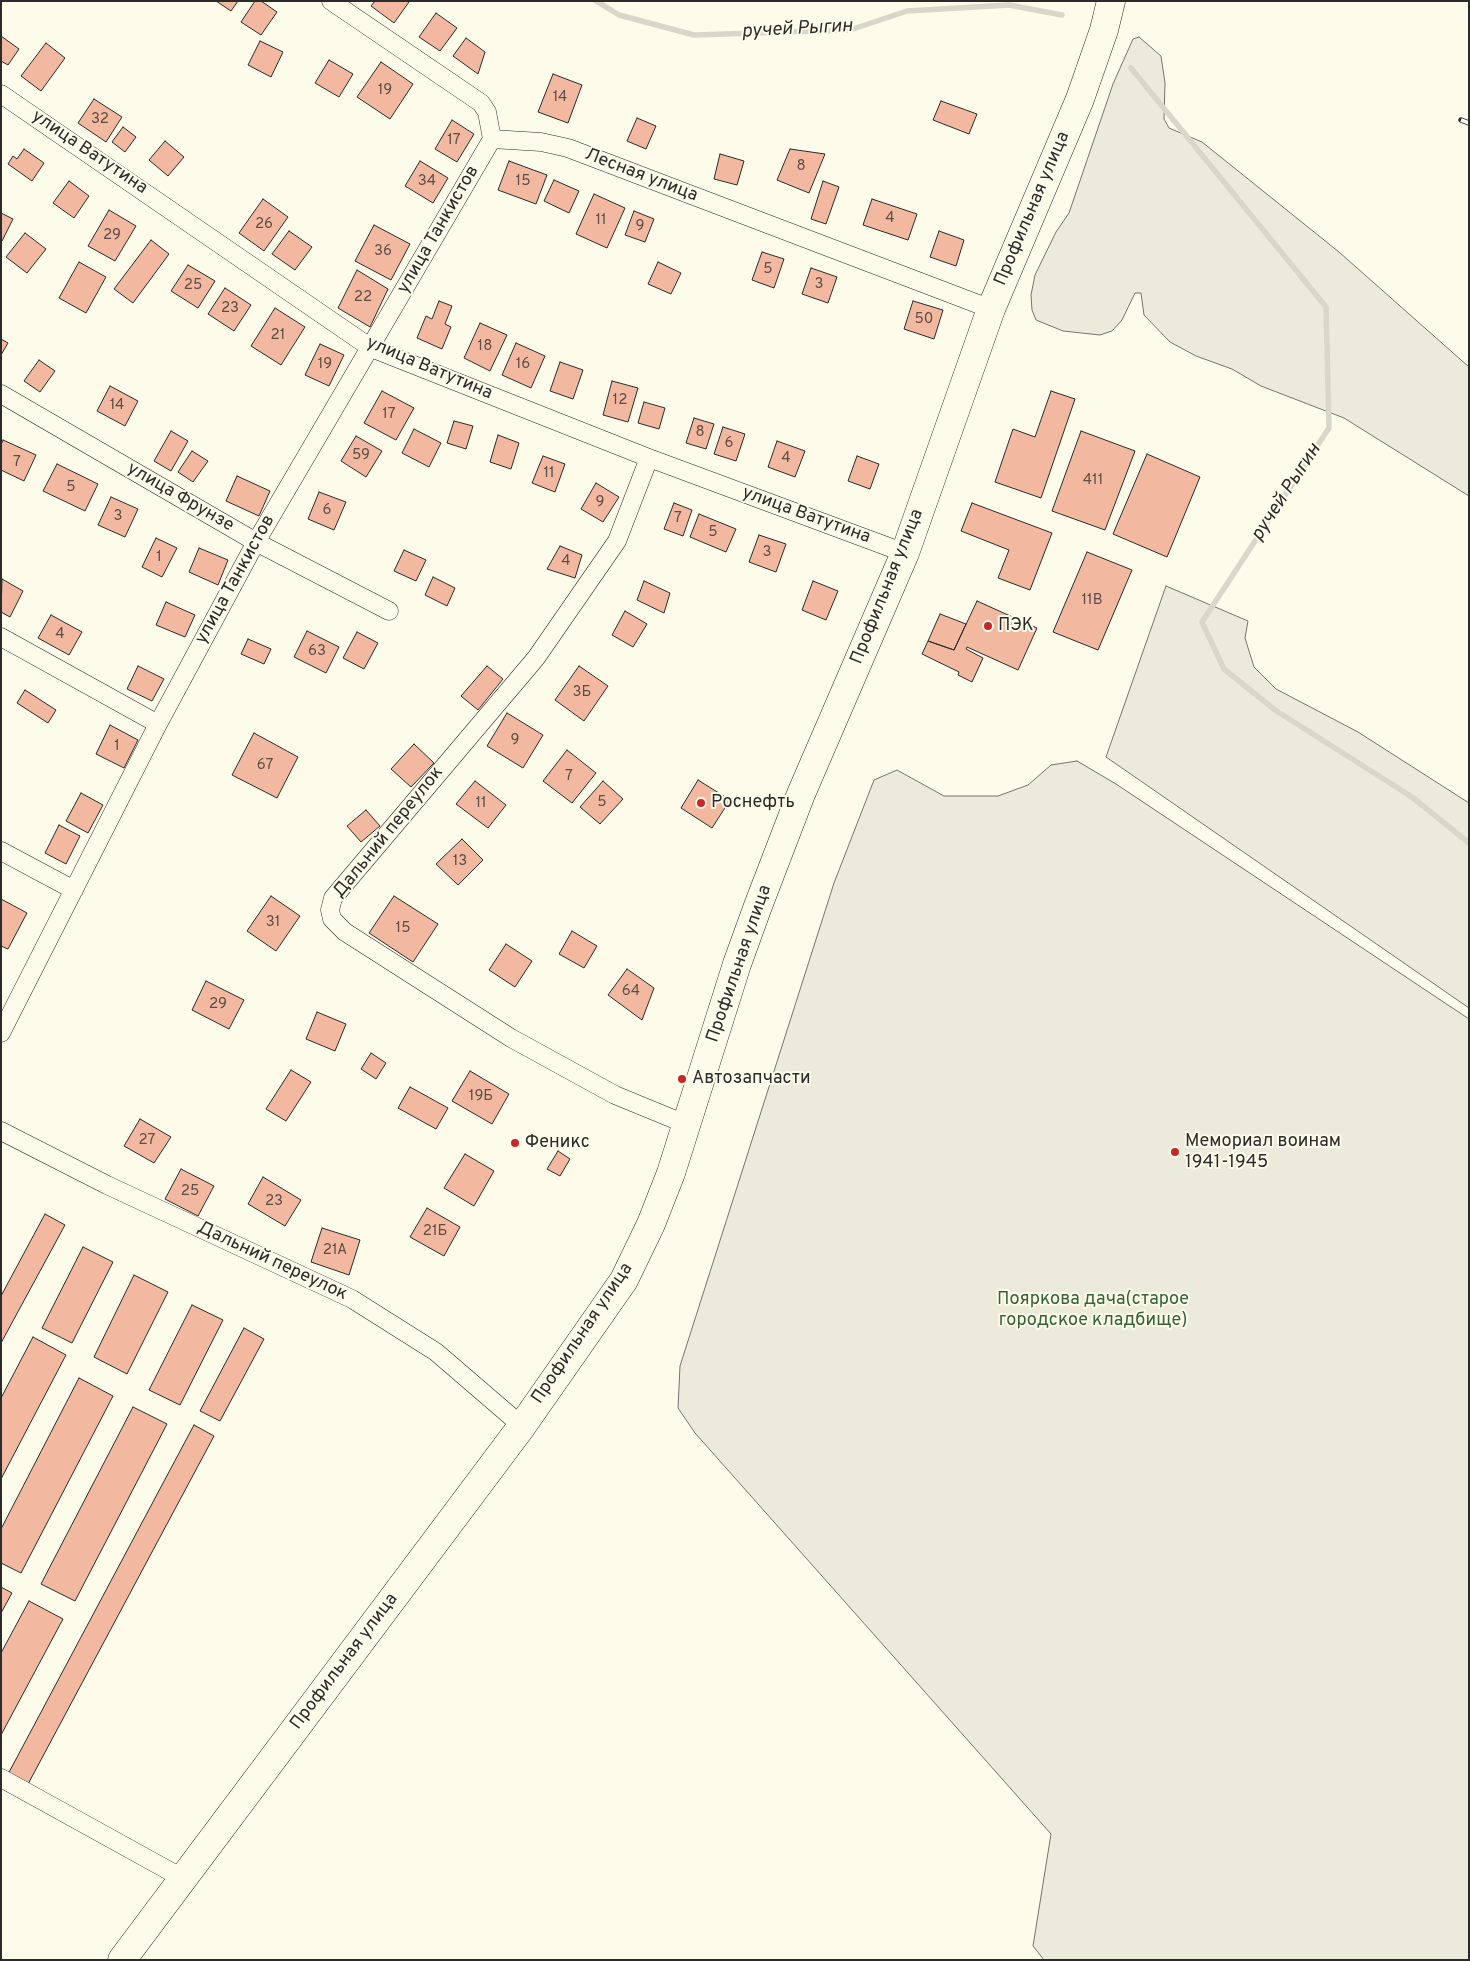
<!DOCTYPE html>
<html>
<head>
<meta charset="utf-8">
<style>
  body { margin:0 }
  #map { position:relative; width:1470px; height:1961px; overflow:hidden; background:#fdfbea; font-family:Overpass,sans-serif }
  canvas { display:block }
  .frame { position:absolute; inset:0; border:2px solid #2b2b2b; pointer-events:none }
</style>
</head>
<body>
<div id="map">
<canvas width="1470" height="1961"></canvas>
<div class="frame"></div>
</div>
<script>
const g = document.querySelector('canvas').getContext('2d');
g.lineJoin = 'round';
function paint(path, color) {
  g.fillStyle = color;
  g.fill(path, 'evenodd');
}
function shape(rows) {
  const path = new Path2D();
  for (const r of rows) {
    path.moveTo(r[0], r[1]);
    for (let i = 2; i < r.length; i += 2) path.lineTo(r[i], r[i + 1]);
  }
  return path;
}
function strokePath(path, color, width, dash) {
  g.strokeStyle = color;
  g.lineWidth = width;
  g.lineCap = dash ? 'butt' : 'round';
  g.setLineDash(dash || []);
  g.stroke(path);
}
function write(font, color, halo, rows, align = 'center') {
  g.font = font + ' Overpass,sans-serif';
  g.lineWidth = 4;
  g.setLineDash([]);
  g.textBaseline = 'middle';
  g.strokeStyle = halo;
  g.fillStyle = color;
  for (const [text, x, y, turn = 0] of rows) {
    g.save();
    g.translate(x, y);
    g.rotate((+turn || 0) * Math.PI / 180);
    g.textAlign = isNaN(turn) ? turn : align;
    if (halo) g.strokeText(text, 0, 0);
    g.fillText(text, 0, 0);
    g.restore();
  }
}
const green = shape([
  [1139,37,1161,56,1165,83,1164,119,1169,128,1202,142,1339,252,1469,367,1469,496,1344,418,1261,386,1232,369,1196,356,1170,342,1144,315,1141,293,1135,293,1122,320,1112,331,1100,335,1063,331,1036,320,1032,310,1031,295,1035,275,1056,232,1069,213,1113,84,1133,39,1139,37],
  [1166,586,1248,621,1245,638,1254,667,1276,689,1358,732,1469,803,1469,1008,1106,757,1166,586],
  [1077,761,1116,784,1469,1019,1469,1960,1044,1960,1033,1946,1051,1834,695,1433,678,1408,680,1366,834,883,874,780,897,770,944,796,998,796,1028,785,1051,765,1077,761]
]);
paint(green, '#ecebdb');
strokePath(green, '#74746e', 1);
strokePath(shape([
  [596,1,619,15,694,35,850,30,907,11,1009,5,1062,15],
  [1131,68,1326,307,1329,428,1202,622,1224,669,1275,710,1412,797,1469,843]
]), '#d8d7c9', 5.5);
const building = shape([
  [216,1,238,1,231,11,216,1],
  [255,1,261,1,277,12,261,35,241,22,255,1],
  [375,1,408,1,409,2,394,23,371,6,375,1],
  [436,13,457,28,440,51,419,37,436,13],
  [1,36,19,49,8,65,1,61,1,36],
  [466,38,485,52,478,74,453,56,466,38],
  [260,41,283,52,271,77,248,65,260,41],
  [46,43,65,58,41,91,21,76,46,43],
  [329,60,353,74,339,97,315,83,329,60],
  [381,62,413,84,390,119,357,97,381,62],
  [553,74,582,85,568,123,538,112,553,74],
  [94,99,122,117,106,142,78,123,94,99],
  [941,101,977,114,969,134,933,120,941,101],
  [637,118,656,126,646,149,627,141,637,118],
  [452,120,474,134,457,162,435,149,452,120],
  [123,127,136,137,125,152,112,142,123,127],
  [165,141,184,157,168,176,149,160,165,141],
  [24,149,44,163,32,181,8,164,13,156,17,159,24,149],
  [790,149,825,154,809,193,777,180,790,149],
  [720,154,744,161,737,185,714,179,720,154],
  [420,161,448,178,433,203,405,186,420,161],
  [509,161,547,175,536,204,498,190,509,161],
  [554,180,579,191,569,213,544,201,554,180],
  [69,181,89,196,74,218,53,203,69,181],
  [823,181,839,187,826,224,811,219,823,181],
  [594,194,625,208,607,248,576,234,594,194],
  [263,199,288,217,264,251,239,233,263,199],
  [872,199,917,214,908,240,863,225,872,199],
  [109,210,136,226,115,261,88,246,109,210],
  [634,211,654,219,645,242,625,235,634,211],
  [1,213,13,219,2,241,1,241,1,213],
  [374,225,410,244,391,280,355,261,374,225],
  [289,231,312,247,295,270,272,254,289,231],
  [939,231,964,240,956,266,930,257,939,231],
  [25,233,46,249,27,273,6,257,25,233],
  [151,240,169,254,133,303,114,289,151,240],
  [762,252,784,259,774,288,752,280,762,252],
  [79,262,106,277,86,313,59,298,79,262],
  [658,262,681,273,671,294,648,284,658,262],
  [188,265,215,281,198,308,171,291,188,265],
  [811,268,837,277,828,303,802,294,811,268],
  [357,270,388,289,370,327,338,308,357,270],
  [225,288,251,305,234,331,208,314,225,288],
  [439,301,452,306,445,324,451,327,442,349,417,338,426,316,432,319,439,301],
  [913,301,943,310,934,339,904,329,913,301],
  [275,308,305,327,281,365,251,346,275,308],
  [480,323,507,335,490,371,464,358,480,323],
  [1,339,8,343,1,355,1,339],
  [516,343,545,356,531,388,502,375,516,343],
  [320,344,344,355,329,386,305,375,320,344],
  [39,360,55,371,40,392,24,381,39,360],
  [560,362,583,370,573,399,550,391,560,362],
  [612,381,638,388,628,422,603,415,612,381],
  [110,386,138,401,125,426,97,411,110,386],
  [382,391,414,408,396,440,364,423,382,391],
  [1051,391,1075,399,1041,498,995,482,1013,429,1035,437,1051,391],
  [644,402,665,408,659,429,638,423,644,402],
  [694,418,714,424,706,449,686,443,694,418],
  [454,421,473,426,466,449,447,443,454,421],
  [723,427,745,434,736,461,714,454,723,427],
  [414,429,441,443,429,467,402,453,414,429],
  [171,431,188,441,171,471,154,461,171,431],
  [1081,431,1135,451,1105,530,1052,511,1081,431],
  [498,435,519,443,511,469,490,462,498,435],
  [356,436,382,451,366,477,341,461,356,436],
  [3,440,36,455,24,481,1,470,1,445,3,440],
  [777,441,805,451,795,477,768,467,777,441],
  [192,451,208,461,193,482,178,472,192,451],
  [1147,454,1200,477,1167,557,1113,534,1147,454],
  [543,456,565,464,555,492,532,483,543,456],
  [857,456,879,464,870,489,848,481,857,456],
  [57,464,98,484,85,511,43,491,57,464],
  [237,476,270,491,259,516,226,501,237,476],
  [596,483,619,497,603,522,581,509,596,483],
  [319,492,346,502,334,530,308,519,319,492],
  [111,497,138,509,125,537,98,525,111,497],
  [674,503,692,510,683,536,664,529,674,503],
  [972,503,1052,533,1030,590,998,578,1009,550,961,531,972,503],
  [699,514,736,529,726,552,690,537,699,514],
  [759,535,786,544,776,572,749,562,759,535],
  [156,538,177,548,162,577,142,567,156,538],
  [560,546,582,555,575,578,547,569,560,546],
  [199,548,228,560,218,585,189,572,199,548],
  [404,550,426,560,416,581,394,571,404,550],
  [1087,552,1132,570,1098,650,1053,632,1087,552],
  [433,577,455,588,447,606,425,595,433,577],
  [2,579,23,591,10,617,1,612,2,579],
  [644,581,670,593,664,613,637,600,644,581],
  [813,581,838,591,826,620,802,610,813,581],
  [977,601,1037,628,1018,670,967,647,966,649,983,658,972,682,958,675,959,672,922,654,928,641,954,650,977,601],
  [166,602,195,615,185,637,156,625,166,602],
  [625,611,647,624,633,647,612,635,625,611],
  [940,614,966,624,954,650,928,641,940,614],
  [51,615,82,632,69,655,38,638,51,615],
  [307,631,339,647,326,673,294,657,307,631],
  [357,632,378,643,364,669,343,658,357,632],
  [248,639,271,649,264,664,241,654,248,639],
  [138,666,164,679,152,701,127,689,138,666],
  [487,666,503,679,478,710,461,696,487,666],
  [579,666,608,686,584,721,555,700,579,666],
  [25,690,56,710,48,723,17,703,25,690],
  [507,713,543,735,523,768,487,746,507,713],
  [110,725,138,740,124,768,96,754,110,725],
  [254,733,298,757,277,798,232,775,254,733],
  [414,744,434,763,411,787,391,769,414,744],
  [567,750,596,773,572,803,543,781,567,750],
  [698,780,730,800,712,828,681,808,698,780],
  [475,781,506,805,488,828,456,804,475,781],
  [603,781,623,799,600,824,580,807,603,781],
  [81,793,103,805,88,833,66,821,81,793],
  [366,810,380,826,361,842,347,826,366,810],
  [59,825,80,836,66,864,45,853,59,825],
  [462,839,483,860,458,885,436,864,462,839],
  [271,896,300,916,276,951,247,931,271,896],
  [394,896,438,924,413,962,369,933,394,896],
  [1,899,27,913,8,949,1,946,1,899],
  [572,931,597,946,584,968,559,954,572,931],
  [506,944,532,961,515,987,489,970,506,944],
  [627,969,654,988,642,1020,608,995,627,969],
  [206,981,244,1000,229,1029,192,1010,206,981],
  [317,1012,346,1024,335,1051,306,1039,317,1012],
  [371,1053,386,1063,376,1079,361,1069,371,1053],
  [291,1070,311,1082,286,1121,266,1109,291,1070],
  [470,1071,509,1094,492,1124,452,1101,470,1071],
  [410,1087,448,1108,436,1129,398,1108,410,1087],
  [140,1119,171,1137,154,1163,124,1146,140,1119],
  [558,1151,570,1159,560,1176,547,1169,558,1151],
  [465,1154,494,1171,474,1206,444,1188,465,1154],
  [181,1169,214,1186,198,1216,165,1199,181,1169],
  [263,1177,301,1200,285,1226,248,1204,263,1177],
  [427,1208,460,1227,444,1256,410,1237,427,1208],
  [45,1214,65,1225,1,1343,1,1296,45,1214],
  [322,1228,360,1240,349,1275,311,1262,322,1228],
  [83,1247,113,1262,72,1343,42,1328,83,1247],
  [134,1275,168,1292,127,1374,94,1357,134,1275],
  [192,1305,223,1320,180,1405,149,1390,192,1305],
  [244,1328,264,1339,220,1421,200,1411,244,1328],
  [33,1337,66,1355,1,1479,1,1398,33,1337],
  [79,1378,113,1396,21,1573,1,1563,1,1529,79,1378],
  [133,1407,167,1424,75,1601,41,1584,133,1407],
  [194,1425,214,1436,27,1786,7,1776,194,1425],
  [1,1587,12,1593,1,1613,1,1587],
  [29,1601,63,1619,1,1735,1,1653,29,1601]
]);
paint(building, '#f2b8a0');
strokePath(building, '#2b2b2b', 1);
const street = shape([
  [331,1,481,103,487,112,492,139,541,142,568,148,991,309],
  [1,94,371,348,649,458,905,553],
  [1,394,256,542,389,611],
  [649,458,617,541,536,658,333,898,330,910,332,919,345,932,511,1038,615,1095,688,1125],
  [1,637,158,724],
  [1,851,74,890],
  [1,1033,158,724,256,542,492,139],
  [1,1131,107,1185,352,1299,436,1352,522,1426],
  [1,1778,184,1879]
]);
const primary = shape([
  [122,1960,522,1426,624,1280,651,1224,671,1173,737,964,758,906,801,794,905,553,991,309,1080,99,1104,30,1111,1]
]);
strokePath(street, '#2b2b2b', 19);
strokePath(primary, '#2b2b2b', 29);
strokePath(street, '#fdfbea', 18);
strokePath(primary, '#fdfbea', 28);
const rail = shape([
  [1461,120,1469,123]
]);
strokePath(rail, '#2b2b2b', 5.5);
strokePath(rail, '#fdfbea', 4, [11]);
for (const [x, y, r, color] of [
  [988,626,5,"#c62828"],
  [701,803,5,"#c62828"],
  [682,1079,5,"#c62828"],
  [515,1143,5,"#c62828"],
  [1175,1152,5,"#c62828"]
]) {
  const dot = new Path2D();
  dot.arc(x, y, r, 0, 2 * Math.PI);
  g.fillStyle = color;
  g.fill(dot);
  strokePath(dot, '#fdfbea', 2);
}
write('15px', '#5d4e48', null, [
  ["19",385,91],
  ["14",560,98],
  ["32",100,120],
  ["17",454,141],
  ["8",801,167],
  ["34",427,182],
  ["15",523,182],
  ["4",890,219],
  ["11",601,221],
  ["26",264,225],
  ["9",640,227],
  ["29",112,236],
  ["36",383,252],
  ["5",768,270],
  ["3",819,285],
  ["25",193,286],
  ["22",363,298],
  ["23",230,309],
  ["50",924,320],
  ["21",278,336],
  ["18",485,347],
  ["19",325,365],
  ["16",523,365],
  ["12",620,401],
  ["14",117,406],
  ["17",389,415],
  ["8",700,433],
  ["6",729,444],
  ["59",361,456],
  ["4",786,459],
  ["7",17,463],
  ["11",549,474],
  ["411",1093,481],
  ["5",71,488],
  ["9",600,503],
  ["6",327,511],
  ["3",118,517],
  ["7",678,519],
  ["5",713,533],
  ["3",767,553],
  ["1",159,558],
  ["4",566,562],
  ["11В",1092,601],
  ["4",60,635],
  ["63",317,652],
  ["3Б",582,693],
  ["9",515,741],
  ["1",117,747],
  ["67",265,766],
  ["7",569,777],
  ["5",602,803],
  ["11",481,804],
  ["13",460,862],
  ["31",273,923],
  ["15",403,929],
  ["64",631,992],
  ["29",218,1005],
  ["19Б",481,1097],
  ["27",147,1141],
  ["25",190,1192],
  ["23",274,1202],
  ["21Б",435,1232],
  ["21А",335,1251]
]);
write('18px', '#2b2b2b', '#fdfbea', [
  ["улица Ватутина",89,153,34],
  ["Лесная улица",641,176,21],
  ["Профильная улица",1033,209,-67],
  ["улица Танкистов",439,230,-60],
  ["улица Ватутина",429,369,23],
  ["улица Фрунзе",180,498,30],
  ["улица Ватутина",806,516,20],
  ["улица Танкистов",236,580,-61],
  ["Профильная улица",888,587,-68],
  ["Дальний переулок",389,833,-51],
  ["Профильная улица",740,964,-71],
  ["Дальний переулок",272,1262,25],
  ["Профильная улица",583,1334,-56],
  ["Профильная улица",345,1662,-53]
]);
write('18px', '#2b2b2b', '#fdfbea', [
  ["ПЭК",998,626],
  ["Роснефть",711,803],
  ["Автозапчасти",692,1079],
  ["Мемориал воинам",1185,1142],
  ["1941-1945",1185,1163],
  ["Феникс",525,1143]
], 'left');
write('18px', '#34623c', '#fdfbea', [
  ["Пояркова дача(старое",1093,1300],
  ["городское кладбище)",1093,1321]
]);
write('italic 19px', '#2b2b2b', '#fdfbea', [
  ["ручей Рыгин",797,30,-3],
  ["ручей Рыгин",1287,493,-57]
]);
</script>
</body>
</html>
